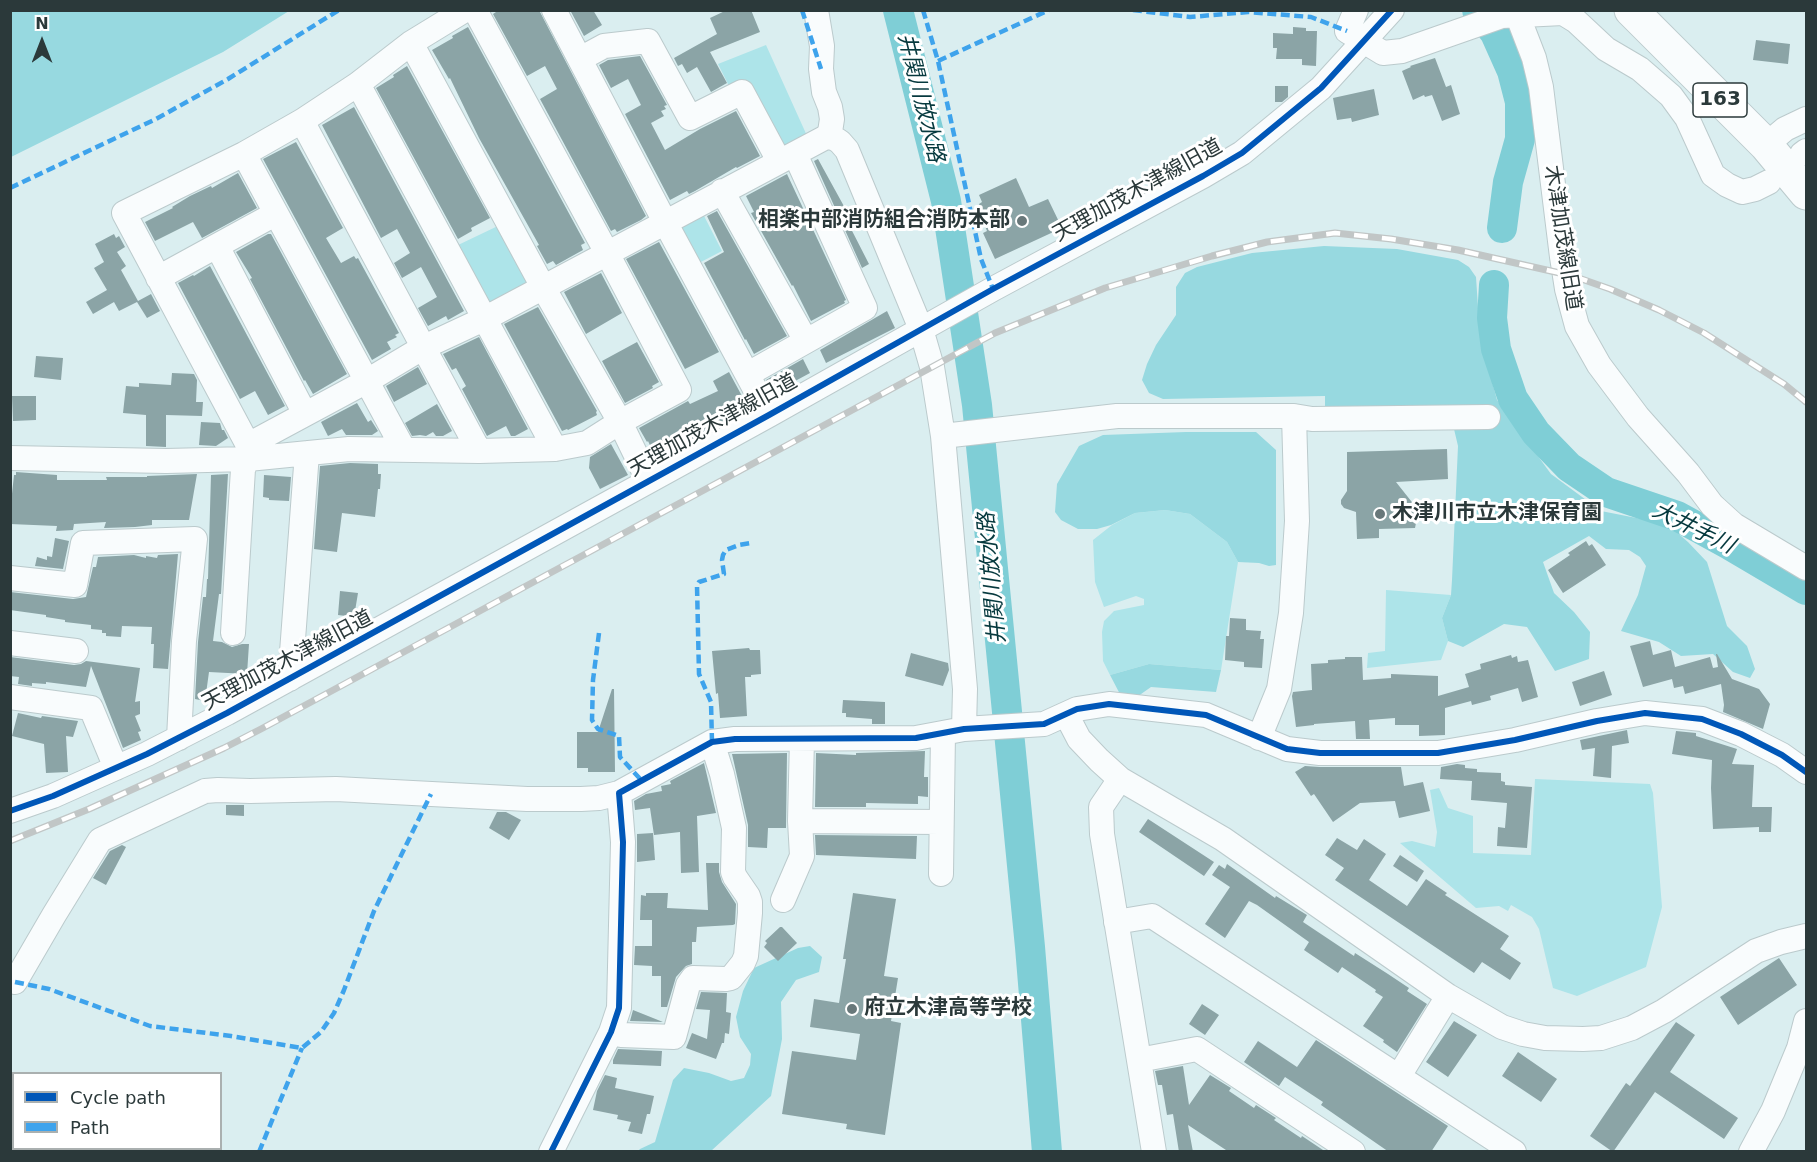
<!DOCTYPE html>
<html>
<head>
<meta charset="utf-8">
<style>
  body { margin:0 }
  #map { position:relative; width:1817px; height:1162px; overflow:hidden; background:#daeef0; font-family:"DejaVu Sans",sans-serif }
  canvas { display:block }
  .frame { position:absolute; inset:0; border:12px solid #2b393a; pointer-events:none }
  .legend { position:absolute; left:12px; top:1072px; width:210px; height:78px; box-sizing:border-box; background:#fff; border:2px solid #aab0b0; margin:0; padding:8px 10px; list-style:none; font-size:18px; color:#2b393a }
  .legend li { display:flex; align-items:center; gap:12px; height:30px }
  .legend b { width:30px; border:2px solid #aab0b0 }
  .north { position:absolute; left:12px; top:12px; width:60px; height:60px; -webkit-text-stroke:4px #fff; paint-order:stroke; rotate:0deg; font-size:16px; font-weight:700; line-height:24px; text-align:center; color:#2b393a }
  .north::after { content:''; display:block; margin:auto; width:21px; height:27px; background:#2b393a; clip-path:polygon(50% 0,100% 100%,50% 72%,0 100%) }
</style>
</head>
<body>
<div id="map">
<canvas width="1817" height="1162"></canvas>
<div class="frame"></div>
<ul class="legend">
<li><b style="height:8px;background:#0057b8"></b>Cycle path</li>
<li><b style="height:8px;background:#3ea3ec"></b>Path</li>
</ul>
<div class="north">N</div>
</div>
<script>
const g = document.querySelector('canvas').getContext('2d');
g.lineJoin = 'round';
function paint(path, color) {
  g.fillStyle = color;
  g.fill(path, 'evenodd');
}
function shape(rows) {
  const path = new Path2D();
  for (const r of rows) {
    path.moveTo(r[0], r[1]);
    for (let i = 2; i < r.length; i += 2) path.lineTo(r[i], r[i + 1]);
  }
  return path;
}
function strokePath(path, color, width, dash) {
  g.strokeStyle = color;
  g.lineWidth = width;
  g.lineCap = dash ? 'butt' : 'round';
  g.setLineDash(dash || []);
  g.stroke(path);
}
function write(font, color, halo, rows, align = 'center') {
  g.font = font + ' "DejaVu Sans","Noto Sans JP",sans-serif';
  g.lineWidth = 6;
  g.setLineDash([]);
  g.textBaseline = 'middle';
  g.strokeStyle = halo;
  g.fillStyle = color;
  for (const [text, x, y, turn = 0] of rows) {
    g.save();
    g.translate(x, y);
    g.rotate((+turn || 0) * Math.PI / 180);
    g.textAlign = isNaN(turn) ? turn : align;
    if (halo) g.strokeText(text, 0, 0);
    g.fillText(text, 0, 0);
    g.restore();
  }
}
paint(shape([
  [766,45,808,138,784,146,730,88,718,64],
  [701,210,722,251,697,264,680,225],
  [502,224,528,282,493,302,486,301,456,246],
  [1165,510,1190,514,1227,542,1238,562,1221,670,1149,664,1110,675,1103,661,1102,632,1104,621,1114,611,1144,605,1144,599,1136,596,1104,607,1095,582,1093,540,1112,525,1135,513],
  [1386,590,1451,595,1442,618,1448,641,1441,660,1367,668,1368,653,1385,651],
  [1535,779,1650,784,1653,793,1662,907,1646,967,1577,996,1553,988,1539,929,1532,917,1511,905,1508,911,1499,906,1476,908,1400,843,1412,841,1435,847,1437,832,1430,790,1439,788,1448,808,1473,816,1473,853,1531,855]
]), '#ade4e9');
paint(shape([
  [11,10,289,10,289,11,223,52,11,157],
  [1324,246,1397,249,1458,260,1469,267,1476,277,1478,307,1484,352,1497,400,1551,474,1601,511,1667,524,1688,542,1707,562,1727,626,1747,646,1755,669,1750,678,1733,672,1713,654,1681,656,1659,642,1621,631,1638,595,1646,566,1640,557,1629,550,1606,549,1589,536,1543,562,1554,593,1574,612,1590,632,1589,659,1555,671,1527,627,1504,624,1463,647,1448,641,1442,618,1451,595,1452,580,1458,446,1454,429,1325,428,1325,396,1163,399,1149,393,1142,380,1147,364,1156,345,1176,315,1176,287,1185,273,1197,267,1252,253],
  [1186,432,1256,432,1276,450,1276,565,1269,566,1259,563,1238,562,1227,542,1190,514,1165,510,1135,513,1111,525,1097,529,1078,529,1061,520,1055,512,1057,484,1079,446,1103,435],
  [1149,664,1221,670,1216,692,1151,687,1134,699,1122,698,1110,675],
  [810,946,822,957,819,972,796,980,781,1002,782,1039,771,1096,711,1151,637,1152,640,1149,655,1142,673,1080,684,1068,709,1073,731,1081,744,1078,750,1065,751,1054,740,1037,736,1017,743,991,754,968,798,948]
]), '#97d9e0');
strokePath(shape([
  [898,10,946,201,977,405,1030,947,1047,1152],
  [1477,10,1495,33,1512,71,1520,102,1520,139,1508,182,1502,228],
  [1494,285,1492,318,1496,349,1513,399,1536,433,1569,467,1606,492,1677,516,1728,544,1806,590]
]), '#7fced6', 30);
paint(shape([
  [499,10,539,10,646,216,641,220,617,232,615,229,611,231,540,99,557,89,545,66,527,76,493,14],
  [570,10,593,10,602,25,584,36],
  [727,10,751,10,760,32,710,52,727,83,711,92,697,67,687,73,682,64,678,66,674,58,717,34,710,18],
  [468,27,585,243,581,245,583,250,556,265,553,261,547,264,537,246,539,245,479,138,450,78,449,79,432,50,453,38,452,36],
  [1293,27,1306,28,1306,31,1317,31,1316,66,1302,65,1302,59,1276,59,1277,48,1273,48,1273,33,1293,34],
  [1756,40,1790,44,1788,64,1753,60],
  [640,56,667,105,664,106,666,109,661,111,664,116,651,123,665,150,700,129,736,111,760,156,737,168,736,167,695,191,689,194,687,191,670,200,625,114,641,105,628,79,611,88,599,65,608,60],
  [1435,58,1446,87,1451,85,1460,114,1442,121,1432,95,1425,97,1424,95,1413,100,1402,71,1411,67,1410,66],
  [407,66,490,218,471,228,472,231,458,239,376,88,394,77,393,75],
  [1275,86,1288,86,1288,97,1282,102,1275,102],
  [1374,89,1379,115,1352,122,1351,118,1337,120,1333,98],
  [354,107,464,311,448,320,446,316,428,326,418,308,437,297,421,267,402,278,394,263,410,253,397,229,381,238,322,125],
  [296,142,343,228,326,238,341,263,354,256,356,259,358,258,399,333,395,335,397,337,387,342,391,349,372,360,263,159],
  [818,159,851,219,847,221,869,264,862,268,814,161],
  [238,173,257,208,202,238,193,222,155,241,145,222,173,208,172,207,190,196,211,186,212,188],
  [787,174,846,300,844,301,845,303,811,321,793,285,792,286,751,213,754,212,746,196],
  [1016,178,1029,207,1048,199,1062,228,995,259,983,233,987,231,979,212,982,211,979,204,982,202,979,195],
  [717,211,787,336,754,354,746,339,745,340,704,263,724,252,707,216],
  [114,234,116,238,119,236,125,247,117,252,126,266,121,270,138,301,151,294,160,311,147,318,137,302,119,311,114,302,93,314,86,302,107,290,94,268,104,262,95,244],
  [268,234,271,234,347,374,313,394,305,380,304,381,250,279,252,278,236,252],
  [659,242,719,352,685,369,626,259],
  [210,266,285,406,268,415,255,391,240,399,178,283,193,275,194,276],
  [601,273,622,313,586,334,564,292],
  [538,307,597,411,596,412,597,415,568,430,567,429,562,431,504,324],
  [887,311,895,328,826,363,820,350],
  [479,337,528,429,515,436,511,436,506,426,487,436,462,389,466,386,456,368,452,370,443,354],
  [637,342,659,382,652,386,653,388,625,403,602,361],
  [36,356,63,358,61,380,34,377],
  [803,359,810,373,773,393,766,380],
  [418,367,427,384,394,402,386,386],
  [729,372,749,409,670,453,656,458,648,441,647,442,639,428,688,401,690,404,718,391,713,381],
  [172,373,194,374,197,380,196,402,203,402,202,416,166,415,166,447,146,446,146,415,123,413,126,386,139,387,139,383,171,385],
  [12,396,36,396,36,420,13,421],
  [357,403,368,422,371,420,378,431,372,435,346,435,342,429,328,436,321,422],
  [437,404,452,431,443,436,436,436,433,432,426,436,420,435,412,436,405,423],
  [201,422,220,423,222,430,224,430,228,438,216,446,199,445],
  [611,444,628,475,600,489,589,468,590,457],
  [1447,449,1448,479,1396,482,1415,506,1418,513,1415,528,1379,529,1379,538,1357,539,1356,512,1344,508,1341,504,1341,500,1347,491,1347,452],
  [350,463,378,464,378,474,381,474,380,489,378,489,375,517,342,513,337,552,314,549,320,466],
  [16,472,57,475,57,480,107,480,106,477,147,477,147,476,197,474,189,520,152,520,152,525,135,527,104,528,106,522,74,524,73,530,56,531,57,526,10,524,11,503,14,475,16,475],
  [228,474,221,594,219,594,213,641,222,642,232,647,242,644,249,644,247,674,209,672,205,701,195,699,198,642,203,597,206,597,207,579,208,579,211,475],
  [264,475,291,477,289,501,269,500,269,498,263,497],
  [55,538,69,541,63,569,35,566,37,557,47,560,47,556,52,557],
  [1586,541,1589,546,1592,544,1606,565,1563,593,1548,570,1570,555,1568,553],
  [178,554,168,669,153,668,154,644,151,644,152,627,122,626,121,637,106,636,106,633,102,633,102,630,91,629,91,625,65,622,65,620,46,617,46,615,10,610,10,592,73,599,86,597,93,567,96,567,98,557,134,555,146,558,146,556,157,558,158,555],
  [340,591,358,593,354,617,338,615],
  [1230,618,1246,619,1246,630,1261,631,1260,639,1264,639,1262,668,1244,667,1244,662,1225,660,1226,636,1229,636],
  [1650,641,1653,655,1671,650,1675,667,1710,657,1713,668,1718,667,1716,654,1717,654,1732,679,1759,689,1770,704,1763,729,1723,712,1724,705,1721,684,1685,694,1683,686,1674,688,1672,679,1643,687,1630,646],
  [749,648,750,650,760,650,761,674,751,675,751,677,745,677,747,716,720,718,718,693,716,694,712,651],
  [911,653,948,663,949,670,943,686,905,676],
  [1511,655,1512,658,1517,656,1518,662,1528,660,1538,697,1522,702,1518,688,1490,696,1491,700,1472,705,1471,701,1445,708,1445,735,1419,736,1419,725,1395,725,1395,718,1369,720,1370,739,1356,739,1355,721,1314,724,1314,725,1296,727,1292,696,1293,692,1312,690,1311,664,1328,663,1328,660,1345,659,1345,657,1362,657,1363,680,1391,678,1391,674,1438,676,1438,696,1469,687,1465,674,1481,669,1480,664],
  [10,657,74,665,81,664,86,661,140,668,135,702,140,701,140,714,135,716,141,731,138,732,141,740,123,748,91,666,86,687,46,682,46,684,32,683,32,686,18,684,19,677,10,676],
  [1604,671,1612,695,1580,706,1572,682],
  [612,689,614,689,615,772,588,772,588,768,577,768,577,732,598,732],
  [843,700,885,702,885,724,872,724,872,719,846,717,846,713,842,713],
  [18,713,41,718,42,716,78,721,73,737,66,736,68,772,46,773,44,744,12,736],
  [1627,730,1629,743,1612,746,1611,778,1593,776,1595,748,1582,750,1580,740],
  [1676,731,1696,733,1696,736,1737,749,1732,764,1754,765,1752,807,1772,807,1771,832,1759,832,1759,827,1713,829,1711,788,1712,760,1672,754],
  [925,751,924,777,928,777,928,797,918,796,918,804,866,803,866,807,815,807,816,753,856,755,856,753],
  [787,753,786,828,768,828,767,848,748,847,748,825,732,754],
  [704,763,716,813,697,816,699,872,681,873,680,832,654,835,650,808,635,810,634,801,646,794,662,791,661,786,671,784,670,781],
  [1457,764,1465,765,1465,768,1477,769,1477,772,1501,773,1501,781,1505,782,1505,785,1532,787,1527,848,1497,846,1498,827,1505,828,1507,803,1471,800,1472,781,1440,779,1441,767],
  [1305,766,1320,767,1401,767,1404,786,1423,782,1430,811,1399,818,1395,801,1360,803,1333,822,1314,794,1311,796,1295,772],
  [226,805,244,805,244,816,226,815],
  [497,812,506,812,521,820,509,840,489,828],
  [1148,819,1214,862,1204,876,1139,832],
  [653,833,655,860,637,862,637,834],
  [815,835,917,836,916,859,816,855],
  [1337,838,1357,850,1364,839,1386,854,1369,880,1407,906,1426,879,1447,893,1445,895,1509,936,1500,949,1521,963,1510,980,1482,962,1474,973,1335,880,1344,868,1325,855],
  [122,845,126,847,106,885,93,878,110,851],
  [1400,855,1424,871,1417,882,1393,866],
  [706,863,719,863,719,872,722,882,736,904,735,924,733,925,697,927,696,942,692,942,692,964,686,966,676,977,667,1007,661,1007,661,976,652,976,652,966,634,965,635,946,652,946,652,920,640,920,641,895,646,896,646,893,668,893,667,908,708,910],
  [1227,864,1275,898,1276,896,1307,915,1303,922,1354,956,1355,953,1388,974,1409,988,1407,991,1427,1004,1397,1052,1383,1042,1384,1040,1363,1026,1383,997,1375,992,1376,990,1342,967,1338,973,1304,950,1309,942,1257,905,1249,901,1225,938,1205,924,1230,887,1212,875,1219,865,1225,869],
  [853,893,896,899,884,976,898,978,891,1021,901,1023,885,1135,846,1129,847,1124,782,1114,792,1051,856,1060,860,1034,810,1027,814,999,839,1003,846,959,843,959],
  [780,927,782,927,797,943,778,961,764,947,767,943,765,941],
  [1779,958,1797,985,1738,1025,1720,997],
  [701,992,727,993,726,1012,731,1013,729,1034,725,1033,724,1043,722,1043,716,1059,686,1048,692,1033,707,1039,710,1010,696,1009],
  [1202,1004,1219,1015,1205,1035,1189,1024],
  [633,1010,663,1022,630,1021],
  [1454,1021,1477,1035,1448,1077,1426,1062],
  [1676,1022,1695,1035,1670,1072,1738,1118,1724,1139,1655,1092,1613,1152,1590,1136,1626,1083,1630,1086],
  [1316,1040,1448,1126,1431,1152,1389,1152,1321,1105,1323,1102,1285,1077,1279,1086,1244,1062,1258,1041,1297,1067],
  [618,1049,662,1051,661,1066,613,1064,613,1060],
  [1518,1052,1557,1079,1541,1102,1502,1076],
  [1183,1066,1189,1105,1210,1075,1231,1088,1229,1091,1254,1108,1256,1105,1276,1118,1274,1120,1301,1138,1302,1136,1326,1152,1229,1152,1188,1125,1193,1152,1179,1152,1173,1114,1167,1115,1162,1085,1158,1085,1155,1071],
  [605,1075,617,1078,615,1088,654,1096,650,1114,647,1114,642,1134,628,1131,631,1122,617,1119,618,1115,593,1110,597,1091]
]), '#8ba4a6');
const minor = shape([
  [554,10,665,222,769,415],
  [1356,10,1347,31,1383,53,1402,51,1502,16,1563,13,1576,21,1606,49,1640,69,1671,96,1687,118,1713,175,1727,185,1742,192,1755,189,1769,182],
  [1517,14,1534,58,1541,87,1562,257,1567,289,1577,326,1599,365,1638,417,1688,473,1712,505,1734,525,1806,568],
  [411,43,543,287,620,422,648,480],
  [580,59,604,46,648,41,690,118,742,92,779,161],
  [358,84,555,449],
  [302,121,479,451],
  [826,137,834,138,840,142,847,150,921,329,932,367,943,436,965,689,964,729],
  [1766,145,1785,129,1806,119],
  [244,154,404,450],
  [1802,154,1806,151],
  [722,191,806,341],
  [217,246,305,414],
  [158,278,275,214],
  [748,374,865,308,795,154],
  [943,436,1117,416,1294,416,1312,419,1488,417],
  [248,445,367,381,424,347,484,319,826,137,830,132,832,119,830,107,824,92,821,69,822,46,816,10],
  [10,458,166,461,248,459,349,449,479,451,555,449,587,443,620,422,679,390,607,253,475,10],
  [10,578,75,585,83,543,195,539,184,641,179,738],
  [233,633,243,469,248,459,248,445,124,213,244,154,302,121,358,84,411,43,465,10],
  [10,643,76,651],
  [290,679,307,453],
  [10,697,91,708,116,768],
  [1066,714,1079,739,1099,760,1120,779,1223,839,1448,996,1502,1027,1523,1034,1545,1038,1583,1039,1601,1038,1632,1028,1664,1011,1756,951,1781,942,1806,936],
  [1259,738,1279,689,1291,613,1297,521,1294,416],
  [802,739,800,821,941,822],
  [1120,779,1101,807,1102,834,1154,1152],
  [10,811,53,796,147,754,227,713,769,415,993,289,1203,176,1242,153,1321,88,1392,10],
  [941,874,943,733],
  [783,900,802,856,800,821],
  [1116,922,1152,916,1514,1152],
  [10,981,15,982,54,915,100,840,205,791,218,790,250,791,336,789,527,799,581,799,599,798,619,793],
  [611,1032,621,1035,674,1037,688,985,693,978,726,979,731,978,743,963,746,956,750,913,750,902,748,896,735,877,733,872,734,828,722,774,712,742],
  [1139,1060,1197,1049,1353,1152],
  [1399,1076,1448,996],
  [551,1152,611,1032,619,1008,623,842,619,793,712,742,735,739,916,738,964,729,1044,724,1077,709,1109,704,1206,715,1287,749,1320,753,1438,753,1515,740,1597,721,1645,713,1702,719,1741,734,1782,755,1806,772],
  [1751,1152,1773,1111,1799,1048,1806,1021]
]);
const highway = shape([
  [1631,10,1766,145,1806,193]
]);
strokePath(minor, '#bbcacc', 26);
strokePath(highway, '#bbcacc', 35);
strokePath(minor, '#f9fcfd', 24);
strokePath(highway, '#f9fcfd', 33);
const rail = shape([
  [10,841,89,809,224,748,261,729,995,333,1105,288,1212,256,1267,242,1335,233,1391,239,1458,250,1573,276,1610,289,1659,310,1704,333,1784,384,1806,402]
]);
strokePath(rail, '#c1c6c6', 7);
strokePath(rail, '#fff', 4.5, [14]);
strokePath(shape([
  [802,10,821,69],
  [923,10,938,61,981,259,993,289],
  [1133,10,1190,17,1248,12,1311,17,1347,31],
  [938,61,1049,10],
  [10,188,156,119,228,79,339,10],
  [599,633,593,680,592,720,598,729,619,736,620,757,642,781],
  [712,742,711,702,699,674,697,586,699,582,724,574,722,560,723,555,726,550,739,545,751,543],
  [15,982,49,989,150,1026,231,1036,302,1048,321,1032,334,1013,344,990,374,911,431,794],
  [259,1152,302,1048]
]), '#3ea3ec', 4.5, [9, 4.5]);
strokePath(shape([
  [10,811,53,796,147,754,227,713,769,415,993,289,1203,176,1242,153,1321,88,1392,10],
  [551,1152,611,1032,619,1008,623,842,619,793,712,742,735,739,916,738,964,729,1044,724,1077,709,1109,704,1206,715,1287,749,1320,753,1438,753,1515,740,1597,721,1645,713,1702,719,1741,734,1782,755,1806,772]
]), '#0057b8', 6);
for (const [x, y, r, color] of [
  [1022,221,6,"#68787a"],
  [1380,514,6,"#68787a"],
  [852,1009,6,"#68787a"]
]) {
  const dot = new Path2D();
  dot.arc(x, y, r, 0, 2 * Math.PI);
  g.fillStyle = color;
  g.fill(dot);
  strokePath(dot, '#fff', 2);
}
for (const [x, y, w] of [
  [1720,100,54]
]) {
  const box = new Path2D();
  box.roundRect(x - w / 2, y - 17, w, 34, 4.5);
  g.fillStyle = '#fff';
  g.fill(box);
  strokePath(box, '#2b393a', 1.5);
}
write('bold 20px', '#2b393a', null, [
  ["163",1720,100]
]);
write('21px', '#2b393a', '#fff', [
  ["天理加茂木津線旧道",1138,191,-29],
  ["木津加茂線旧道",1562,238,81],
  ["天理加茂木津線旧道",713,426,-29],
  ["天理加茂木津線旧道",288,661,-28]
]);
write('bold 21px', '#2b393a', '#fff', [
  ["相楽中部消防組合消防本部",1010,221,"right"],
  ["木津川市立木津保育園",1392,514],
  ["府立木津高等学校",864,1009]
], 'left');
write('italic 22px', '#06393e', '#fff', [
  ["井関川放水路",920,98,76],
  ["大井手川",1693,529,26],
  ["井関川放水路",993,578,-95]
]);
</script>
</body>
</html>
